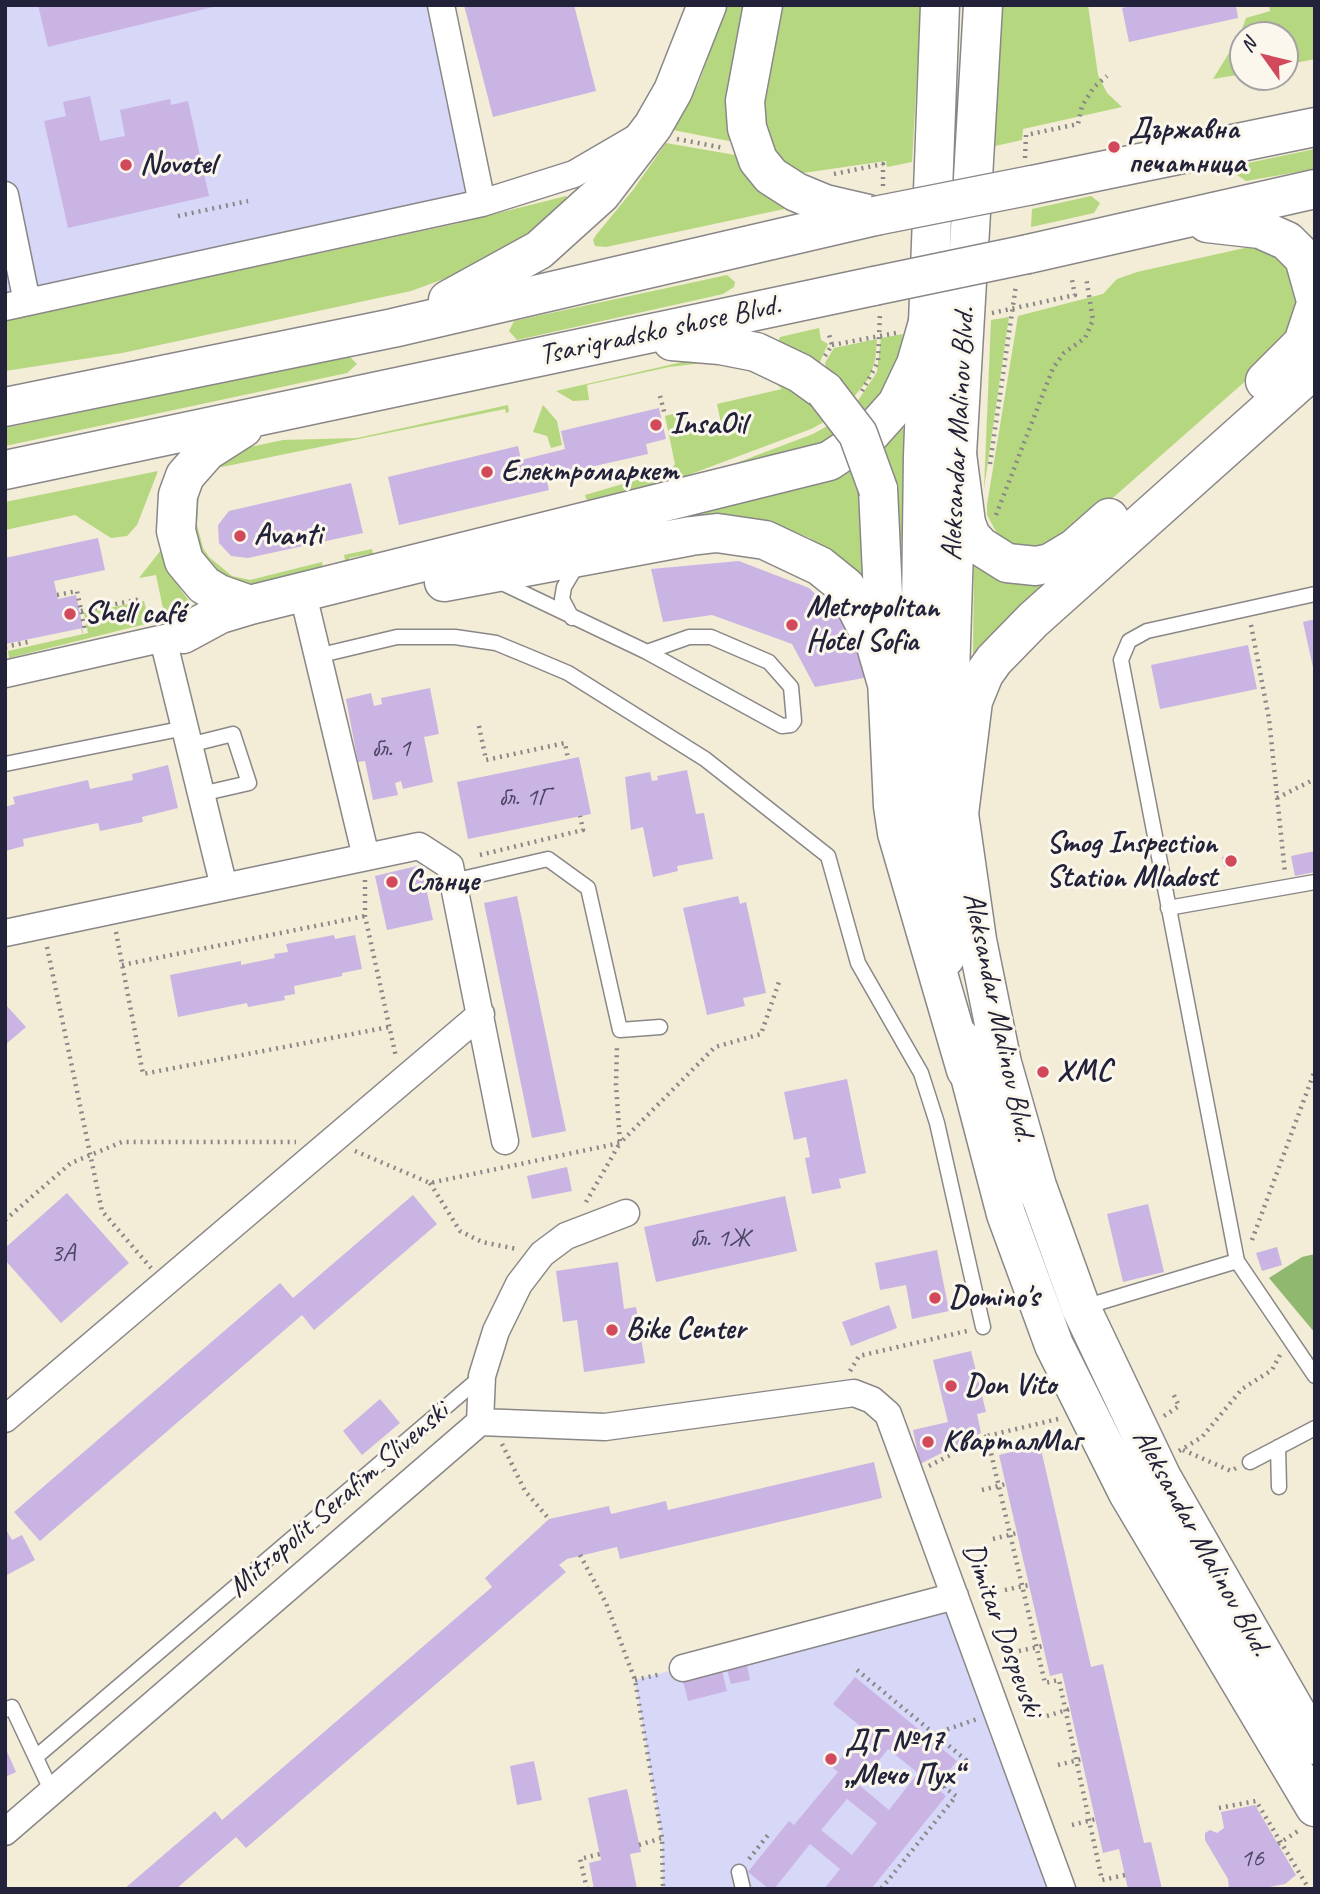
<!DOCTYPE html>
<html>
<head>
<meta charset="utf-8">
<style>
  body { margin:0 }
  #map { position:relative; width:1320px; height:1894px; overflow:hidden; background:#f3ecd6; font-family:Caveat,sans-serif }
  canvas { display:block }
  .frame { position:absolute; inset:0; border:7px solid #22223b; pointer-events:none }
  .north { position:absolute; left:1229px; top:21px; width:70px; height:70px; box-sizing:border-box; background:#fbf7ec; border:2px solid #a4a2a5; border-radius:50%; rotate:304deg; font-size:19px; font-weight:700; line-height:28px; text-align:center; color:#22223b }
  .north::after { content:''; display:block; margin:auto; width:24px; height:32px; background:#d1495b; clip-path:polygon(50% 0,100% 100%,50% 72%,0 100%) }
</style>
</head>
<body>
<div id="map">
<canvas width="1320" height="1894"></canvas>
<div class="frame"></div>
<div class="north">N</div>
</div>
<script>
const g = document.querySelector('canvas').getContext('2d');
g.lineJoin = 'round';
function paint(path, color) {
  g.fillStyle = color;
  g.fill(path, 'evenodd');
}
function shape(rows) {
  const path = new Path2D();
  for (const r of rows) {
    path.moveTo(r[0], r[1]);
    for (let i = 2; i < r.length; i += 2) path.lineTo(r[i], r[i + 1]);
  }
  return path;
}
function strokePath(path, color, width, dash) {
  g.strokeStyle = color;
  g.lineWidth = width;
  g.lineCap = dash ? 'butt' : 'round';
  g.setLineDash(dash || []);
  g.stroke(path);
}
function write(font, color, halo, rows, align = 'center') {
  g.font = font + ' Caveat,sans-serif';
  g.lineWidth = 6;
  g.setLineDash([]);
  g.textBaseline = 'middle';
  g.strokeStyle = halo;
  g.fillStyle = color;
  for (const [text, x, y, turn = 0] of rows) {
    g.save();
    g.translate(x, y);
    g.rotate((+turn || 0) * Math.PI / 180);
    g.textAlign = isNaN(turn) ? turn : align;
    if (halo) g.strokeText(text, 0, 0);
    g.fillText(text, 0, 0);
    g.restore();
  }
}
paint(shape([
  [5,5,441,5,482,203,5,307],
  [955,1596,1062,1889,663,1889,662,1838,635,1680]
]), '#d7d7f8');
paint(shape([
  [727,5,749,5,736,140,729,141,673,130,698,85],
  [774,5,921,5,912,162,887,167,886,161,803,173,777,159,758,122],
  [1002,5,1088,5,1098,75,1107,93,1122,107,1023,129,1022,140,995,146],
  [1269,5,1315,5,1315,59,1285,65,1285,35,1243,35,1243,74,1213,79,1240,35,1246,18,1270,11],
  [666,143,741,156,789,208,606,247,595,246,593,240,596,235,633,190],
  [1315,149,1315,169,1246,181,1237,175,1239,167,1243,164],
  [566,196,568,201,534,229,492,255,449,277,411,291,122,353,5,371,5,321,455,224],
  [1091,196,1100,203,1094,213,1031,227,1032,209],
  [1249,247,1283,251,1303,310,1275,355,1056,548,1030,554,999,537,987,515,987,505,1018,316,1103,294,1117,279,1137,272],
  [727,275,735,282,734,287,723,294,517,340,509,331,514,321],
  [1009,317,984,489,991,320],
  [819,328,821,340,828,344,818,366,777,344,780,337],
  [903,334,896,370,867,416,857,402,877,372,881,338],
  [877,339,875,361,869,378,853,398,826,369,825,363,834,348],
  [349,356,357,364,347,373,5,446,5,428],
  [691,360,718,360,760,369,798,392,826,421,811,429,667,483,591,501,586,499,585,495,671,470,675,464,665,416,685,411,689,430,721,423,717,404,782,389,771,379,747,369,703,363,669,367,587,385,589,400,573,401,556,391],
  [508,405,509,412,506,413,505,409,217,468,199,491,197,525,203,548,209,557,232,576,250,580,322,562,323,567,345,560,344,555,372,549,374,558,371,559,369,554,349,558,350,565,249,587,215,572,204,561,192,526,201,478,245,448,283,440,357,438],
  [543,405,557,421,562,445,551,448,547,436,533,432],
  [829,425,839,438,686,482,813,434],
  [901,426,907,434,901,551,896,484,882,442],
  [852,467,860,493,865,580,810,538,766,521,726,515,680,521,677,513],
  [158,471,137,525,127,536,111,538,75,515,5,530,5,502],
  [161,550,168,571,193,607,190,613,9,658,8,651,88,633,84,613,144,601,148,617,164,613,156,575,139,578],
  [974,564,1061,572,973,656]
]), '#b5d77f');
paint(shape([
  [1315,1254,1315,1333,1269,1278,1302,1257]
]), '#90b86e');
paint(shape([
  [38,5,216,5,217,6,48,47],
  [464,5,574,5,596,91,493,117],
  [1136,5,1236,5,1238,18,1129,42,1122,8],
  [90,96,100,141,125,136,120,110,170,99,171,105,188,101,209,196,68,228,44,121,66,116,63,102],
  [659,408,666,439,646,444,648,454,546,477,549,490,399,525,388,477,518,446,521,460,565,449,561,431],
  [351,483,363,533,248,558,231,556,219,543,218,525,229,511],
  [98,538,105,570,54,581,58,599,76,595,83,628,5,644,5,558],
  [739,561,809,588,835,613,856,641,869,677,815,687,792,644,712,615,663,622,651,569],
  [1315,619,1315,672,1314,672,1303,622],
  [1248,645,1257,689,1160,709,1151,665],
  [430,688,439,734,424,737,433,782,403,789,401,781,395,783,398,795,373,800,365,761,358,762,346,699,371,693,374,706,382,704,381,698],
  [579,757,591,814,468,839,457,782],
  [168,765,178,808,142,817,143,822,100,831,98,823,23,839,24,846,5,851,5,807,15,804,13,797,88,780,90,789,133,780,132,774],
  [687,770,696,814,704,813,713,859,677,866,678,871,653,877,643,827,631,830,625,777,650,772,652,781,658,780,657,776],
  [1315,851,1315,872,1295,876,1291,856],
  [1237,855,1239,864,1224,867,1222,857],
  [421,865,433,920,387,930,375,876],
  [517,896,566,1131,532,1138,484,903],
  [738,896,740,904,746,902,766,993,743,998,745,1006,707,1015,683,908],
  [334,935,335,939,355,935,362,969,342,973,342,976,294,986,295,994,284,996,285,1000,248,1007,247,1003,178,1017,170,975,241,961,241,965,275,958,274,954,288,952,286,944],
  [5,1004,26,1027,5,1045],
  [847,1079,866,1173,839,1179,841,1188,812,1194,805,1158,810,1157,806,1137,794,1140,784,1092],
  [567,1167,572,1191,532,1199,527,1176],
  [67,1193,129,1263,61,1323,5,1260,5,1248],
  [413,1195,437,1224,314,1330,302,1315,40,1541,14,1512,280,1283,293,1298],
  [785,1196,797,1251,656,1282,644,1227],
  [1148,1204,1164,1272,1123,1282,1107,1214],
  [1277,1247,1282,1265,1262,1271,1256,1253],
  [937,1250,949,1311,912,1319,906,1285,880,1290,875,1263],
  [618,1262,624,1309,636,1307,645,1363,584,1372,577,1320,563,1322,556,1271],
  [889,1305,897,1328,851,1346,842,1322],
  [971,1351,986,1412,977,1414,981,1433,920,1464,913,1430,948,1422,933,1360],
  [380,1399,400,1423,362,1455,343,1431],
  [1040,1445,1091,1667,1103,1664,1144,1843,1151,1842,1162,1889,1128,1889,1119,1849,1103,1853,1062,1673,1050,1676,999,1455],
  [874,1462,882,1498,620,1559,617,1547,567,1559,559,1565,566,1572,246,1848,236,1837,176,1889,124,1889,215,1811,222,1820,492,1587,485,1578,549,1519,609,1506,611,1514,666,1501,668,1510],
  [5,1528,12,1540,22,1535,35,1560,5,1576],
  [746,1661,750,1680,731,1684,726,1666],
  [721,1667,727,1691,688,1701,682,1677],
  [855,1677,957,1761,935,1787,946,1796,871,1889,824,1889,840,1869,810,1844,774,1889,769,1889,748,1872,789,1821,794,1825,838,1772,833,1768,864,1729,833,1704],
  [888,1749,918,1773,889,1810,859,1785],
  [847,1799,877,1823,852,1855,821,1830],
  [5,1747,16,1772,5,1777],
  [534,1761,542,1800,517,1805,510,1766],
  [627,1789,641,1852,630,1854,637,1889,594,1889,589,1863,601,1860,588,1798],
  [1255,1805,1296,1875,1285,1884,1259,1889,1229,1889,1228,1879,1205,1840,1205,1833,1210,1830,1217,1833,1224,1828,1221,1812]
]), '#cab4e4');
const service = shape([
  [498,581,647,652,782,726,791,725,794,721,791,687,769,662,711,637,689,637,647,652],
  [1315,594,1147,631,1129,641,1121,660,1237,1261,1315,1376],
  [572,618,562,599,564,587,577,565],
  [317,656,397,637,455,637,496,643,530,657,568,673,705,759,828,856,858,963,921,1073,937,1123,983,1327],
  [189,745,233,734,249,783,201,794],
  [5,764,185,728],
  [453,881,548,859,588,888,620,1030,660,1027],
  [1168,908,1315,882],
  [1081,1308,1237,1261],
  [1278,1447,1279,1487],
  [1250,1462,1315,1428],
  [5,1710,12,1707,52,1792],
  [36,1757,482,1376],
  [739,1872,743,1889]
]);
const minor = shape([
  [441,5,482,203],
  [5,195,27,302],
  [5,307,482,203,574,174,634,139],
  [307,611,366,857],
  [163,639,224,887],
  [5,674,178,635],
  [5,933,419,846,450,866,505,1141],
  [5,1419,481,1014],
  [480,1422,482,1376,496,1331,519,1284,542,1254,566,1236,626,1213],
  [683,1668,955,1596],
  [5,1832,480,1422,605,1427,854,1393,872,1400,888,1414,1062,1889]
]);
const primary = shape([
  [940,5,923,456,920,685,931,850,945,958],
  [983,5,957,454,950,675,959,814,977,940,1002,1063,1037,1186,1081,1308,1162,1478,1315,1745],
  [960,1038,1006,1214,1054,1345,1128,1493,1315,1807]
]);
const trunk = shape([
  [763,5,745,101,747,128,758,160,771,176,796,192,825,204,868,214],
  [1032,185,1315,127],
  [1207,223,1260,229,1287,241,1304,258,1315,297],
  [1028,254,1315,189],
  [448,300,539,250,601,194,653,126,673,91,707,5],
  [672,341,720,345,756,352,800,373,825,391],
  [1265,381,1303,343,1315,307],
  [5,407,393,328,875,216],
  [243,428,207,451,185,476,178,495,176,531,184,561,204,585,219,594,250,605],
  [957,454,966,523,971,536,980,546,1007,563,1036,566,1050,563,1075,548,1109,518],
  [5,470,874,286],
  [878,489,893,806,897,833,966,1070],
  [444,582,691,536,717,533,765,540,820,566,846,587,876,646,887,684],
  [183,634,220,614,250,605,829,461,871,433,897,404,916,364,929,319],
  [959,814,973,701,984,674,994,660,1033,620,1315,368]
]);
strokePath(service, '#8a8788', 17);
strokePath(minor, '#8a8788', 29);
strokePath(primary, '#8a8788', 41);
strokePath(trunk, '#8a8788', 41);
strokePath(shape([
  [677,139,724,148],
  [1025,158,1026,135,1078,124,1082,106,1094,87,1107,76],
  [834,174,883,164,883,186],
  [178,216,248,201],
  [992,313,1075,295,1072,280],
  [832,345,896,333],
  [825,356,832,345,828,331],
  [862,391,878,362,880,313],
  [660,396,665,415],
  [990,464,1016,285],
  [996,515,1053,368,1064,353,1085,338,1093,320,1086,277],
  [57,595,77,591,85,630,82,631],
  [81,611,141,599],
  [1251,625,1269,719,1285,873],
  [5,647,32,641],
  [479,726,486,760,565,743,568,759],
  [1277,798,1315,779],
  [480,855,583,830,580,816],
  [365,880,365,916,396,1057],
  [116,932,143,1074,389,1027],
  [47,947,102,1211,151,1268],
  [122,965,365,916],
  [355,1151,430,1183,620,1143,715,1047,761,1034,779,982],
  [430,1183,460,1231,482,1242,517,1249],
  [586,1202,620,1143,616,1084,617,1046],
  [5,1220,71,1163,122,1142,296,1142],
  [1252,1240,1315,1070],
  [850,1371,859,1356,967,1331],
  [1164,1416,1179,1406,1172,1391],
  [1058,1419,987,1436,1045,1683,1059,1680,1102,1880,1125,1875],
  [502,1444,525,1491,549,1519],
  [1183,1450,1231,1471,1236,1468],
  [1179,1451,1202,1437,1242,1389,1272,1370,1280,1355],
  [929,1466,987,1436],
  [982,1490,1006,1484],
  [993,1539,1017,1533],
  [580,1555,606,1603,635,1680,662,1838,663,1889],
  [1005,1590,1029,1585],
  [1019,1651,1043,1646],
  [857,1670,966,1760,944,1787,956,1796,881,1889],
  [635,1680,661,1674],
  [1047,1716,1070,1709],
  [934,1734,977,1719],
  [1058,1765,1082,1759],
  [1219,1808,1256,1801,1309,1889],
  [1072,1825,1096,1819],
  [1278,1844,1298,1831],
  [639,1845,662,1838],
  [749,1859,768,1835],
  [587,1889,580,1859,600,1854]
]), '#8a8788', 4.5, [2, 5]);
strokePath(service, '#fff', 14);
strokePath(minor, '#fff', 26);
strokePath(primary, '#fff', 38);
strokePath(trunk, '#fff', 38);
const trunkBridge = shape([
  [875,216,1032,185],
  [874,286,1028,254],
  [825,391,858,434,878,489]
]);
strokePath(trunkBridge, '#8a8788', 41, []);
strokePath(trunkBridge, '#fff', 38);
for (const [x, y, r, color] of [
  [1114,147,7,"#d1495b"],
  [126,165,7,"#d1495b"],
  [656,425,7,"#d1495b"],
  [487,472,7,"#d1495b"],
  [240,536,7,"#d1495b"],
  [70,614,7,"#d1495b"],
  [792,625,7,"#d1495b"],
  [1231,861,7,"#d1495b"],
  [392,882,7,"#d1495b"],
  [1043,1072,7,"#d1495b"],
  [935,1298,7,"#d1495b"],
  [612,1330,7,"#d1495b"],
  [951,1386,7,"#d1495b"],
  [928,1442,7,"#d1495b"],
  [831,1759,7,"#d1495b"]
]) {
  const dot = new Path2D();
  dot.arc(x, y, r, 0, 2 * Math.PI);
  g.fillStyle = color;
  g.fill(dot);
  strokePath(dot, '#fbf7ec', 2.5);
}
write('26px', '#4c4665', null, [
  ["бл. 1",391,749],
  ["бл. 1Г",524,798],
  ["бл. 1Ж",720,1239],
  ["3А",63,1254],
  ["16",1252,1859]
]);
write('bold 30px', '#22223b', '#fbf7ec', [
  ["Държавна",1128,130],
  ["печатница",1128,164],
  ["Novotel",140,165],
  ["InsaOil",670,425],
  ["Електромаркет",501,472],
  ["Avanti",254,536],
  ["Metropolitan",806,608],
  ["Hotel Sofia",806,642],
  ["Shell café",84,614],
  ["Smog Inspection",1217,844,"right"],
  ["Station Mladost",1217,878,"right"],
  ["Слънце",406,882],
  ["ХМС",1057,1072],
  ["Domino's",949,1298],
  ["Bike Center",626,1330],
  ["Don Vito",965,1386],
  ["КварталМаг",942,1442],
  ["ДГ №17",845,1742],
  ["„Мечо Пух“",845,1776]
], 'left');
write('30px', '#22223b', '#fbf7ec', [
  ["Tsarigradsko shose Blvd.",660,331,-12],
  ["Aleksandar Malinov Blvd.",959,434,-87],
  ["Aleksandar Malinov Blvd.",998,1017,78],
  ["Mitropolit Serafim Slivenski",339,1500,-41],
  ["Aleksandar Malinov Blvd.",1201,1543,61],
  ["Dimitar Dospevski",1002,1630,70]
]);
</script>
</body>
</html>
